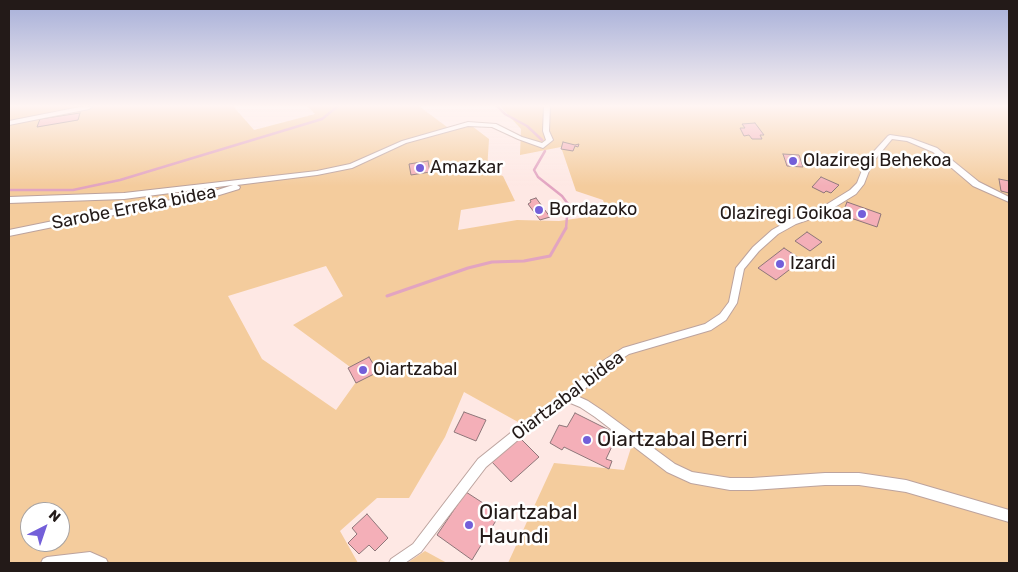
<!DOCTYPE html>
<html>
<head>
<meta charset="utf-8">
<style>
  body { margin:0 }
  #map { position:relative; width:1018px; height:572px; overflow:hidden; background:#fee8e4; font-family:Rubik,sans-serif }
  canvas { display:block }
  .frame { position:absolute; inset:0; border:10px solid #231a18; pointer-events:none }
  .north { position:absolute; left:20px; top:502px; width:50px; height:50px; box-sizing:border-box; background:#fff; border:1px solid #a7a3a3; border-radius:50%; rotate:41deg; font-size:14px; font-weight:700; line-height:20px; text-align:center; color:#231a18 }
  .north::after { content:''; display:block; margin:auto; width:18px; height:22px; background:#735fd9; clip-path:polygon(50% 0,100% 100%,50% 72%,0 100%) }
</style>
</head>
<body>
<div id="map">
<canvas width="1018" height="572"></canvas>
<div class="frame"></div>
<div class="north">N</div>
</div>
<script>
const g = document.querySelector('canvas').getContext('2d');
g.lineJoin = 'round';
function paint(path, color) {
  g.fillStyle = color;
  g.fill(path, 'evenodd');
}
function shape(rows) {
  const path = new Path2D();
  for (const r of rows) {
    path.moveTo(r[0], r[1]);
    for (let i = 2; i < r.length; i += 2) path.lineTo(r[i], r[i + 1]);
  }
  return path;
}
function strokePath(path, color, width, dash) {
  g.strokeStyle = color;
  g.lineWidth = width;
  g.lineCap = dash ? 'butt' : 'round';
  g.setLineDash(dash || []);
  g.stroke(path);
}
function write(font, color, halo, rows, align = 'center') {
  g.font = font + ' Rubik,sans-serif';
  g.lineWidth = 5;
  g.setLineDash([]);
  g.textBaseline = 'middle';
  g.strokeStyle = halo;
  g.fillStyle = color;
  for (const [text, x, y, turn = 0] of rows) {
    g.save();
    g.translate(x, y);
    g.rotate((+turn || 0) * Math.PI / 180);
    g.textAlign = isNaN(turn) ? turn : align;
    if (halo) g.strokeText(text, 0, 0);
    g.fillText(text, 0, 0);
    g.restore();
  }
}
paint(shape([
  [9,106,233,106,254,130,315,114,307,106,419,106,447,127,472,126,489,139,487,171,503,176,515,201,461,210,458,230,517,220,559,221,608,214,603,200,576,191,561,147,520,155,521,129,500,106,1009,106,1009,563,508,563,554,463,624,470,634,438,581,400,518,422,464,392,445,437,409,498,377,498,340,531,358,563,9,563],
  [326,266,343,296,293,325,361,375,336,410,262,359,228,296],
  [30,512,60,512,60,542,30,542],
  [425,551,447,563,407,563]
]), '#f4cc9d');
strokePath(shape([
  [497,106,505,114,527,126,542,140],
  [545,151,534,170,538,177,562,196,568,204,566,229],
  [9,190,73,190,120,180,322,119,338,106]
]), '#e2a4c1', 2.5);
strokePath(shape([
  [387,296,468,268,492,262,524,261,550,256,566,228]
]), '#e2a4c1', 3);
const building = shape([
  [80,113,78,120,37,127,40,119,80,113],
  [755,123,764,135,760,135,762,139,752,139,749,135,744,136,740,128,745,128,742,124,755,123],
  [563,142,575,145,579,144,578,147,575,146,573,151,561,149,563,142],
  [783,154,799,155,803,167,787,166,783,154],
  [428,161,430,172,411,175,409,164,428,161],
  [821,177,839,185,831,193,826,191,824,193,812,187,821,177],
  [999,179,1009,181,1009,193,1001,191,999,179],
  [536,198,550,217,540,220,528,204,531,202,530,200,536,198],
  [847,202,881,214,877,227,842,215,847,202],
  [807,232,822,242,810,251,795,241,807,232],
  [784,248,802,260,776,280,758,268,784,248],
  [369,357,378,372,356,383,348,368,369,357],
  [464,412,486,420,476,441,454,432,464,412],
  [575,413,623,437,620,445,614,442,606,459,612,461,609,469,564,447,562,450,550,443,559,425,567,427,575,413],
  [519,437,539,457,511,482,491,461,519,437],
  [466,492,500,514,472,560,437,535,466,492],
  [367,514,388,538,375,551,369,545,359,554,348,543,357,534,352,528,367,514]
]);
paint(building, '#f4afb8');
strokePath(building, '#8e7679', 1);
const street = shape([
  [85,106,92,107,89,109,9,125,9,121,85,106],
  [544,106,550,106,549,131,553,140,543,148,518,139,492,127,468,126,406,143,352,168,317,175,237,185,240,187,239,189,203,200,97,218,9,236,9,230,97,212,202,195,233,185,124,199,9,203,9,197,124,193,317,171,350,164,402,141,468,122,496,124,522,137,542,143,546,140,543,131,544,106],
  [890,135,910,138,937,148,979,182,1009,197,1009,202,973,186,933,152,907,141,892,139,872,163,864,184,856,194,822,215,796,224,778,234,759,251,744,269,737,303,726,320,711,330,629,354,609,367,577,396,588,401,603,411,675,464,692,472,730,478,752,478,825,473,859,473,906,480,1009,510,1009,522,906,492,859,485,825,485,752,490,730,490,691,483,667,472,595,417,580,407,568,402,531,429,486,467,421,552,405,563,389,563,391,559,413,544,478,459,523,423,569,390,603,361,623,348,705,324,720,314,729,302,736,268,753,247,772,230,790,220,816,211,850,190,857,183,866,160,888,136,890,135],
  [90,552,106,559,108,563,41,563,43,559,47,557,90,552]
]);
strokePath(street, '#bca39e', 2);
paint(street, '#fff');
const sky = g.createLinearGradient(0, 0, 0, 186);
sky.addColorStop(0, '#a5aed8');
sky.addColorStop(0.57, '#fff5f3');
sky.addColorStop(1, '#fff5f300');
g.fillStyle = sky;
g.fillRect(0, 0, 1018, 186);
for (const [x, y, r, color] of [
  [793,161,5,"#735fd9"],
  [420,168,5,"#735fd9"],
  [539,210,5,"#735fd9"],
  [862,214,5,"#735fd9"],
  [780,264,5,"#735fd9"],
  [363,370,5,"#735fd9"],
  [587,440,5,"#735fd9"],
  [469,525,5,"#735fd9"]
]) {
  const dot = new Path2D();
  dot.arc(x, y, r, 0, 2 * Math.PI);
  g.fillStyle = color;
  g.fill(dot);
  strokePath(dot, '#fff', 2);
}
write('18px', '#231a18', '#fff', [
  ["Olaziregi Behekoa",803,161],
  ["Amazkar",430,168],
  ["Bordazoko",549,210],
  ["Olaziregi Goikoa",852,214,"right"],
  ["Izardi",790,264],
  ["Oiartzabal",373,370]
], 'left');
write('18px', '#231a18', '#fff', [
  ["Sarobe Erreka bidea",134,208,-11],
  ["Oiartzabal bidea",568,396,-37]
]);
write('21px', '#231a18', '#fff', [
  ["Oiartzabal Berri",597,440],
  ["Oiartzabal",479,513],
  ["Haundi",479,537]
], 'left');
</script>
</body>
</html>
